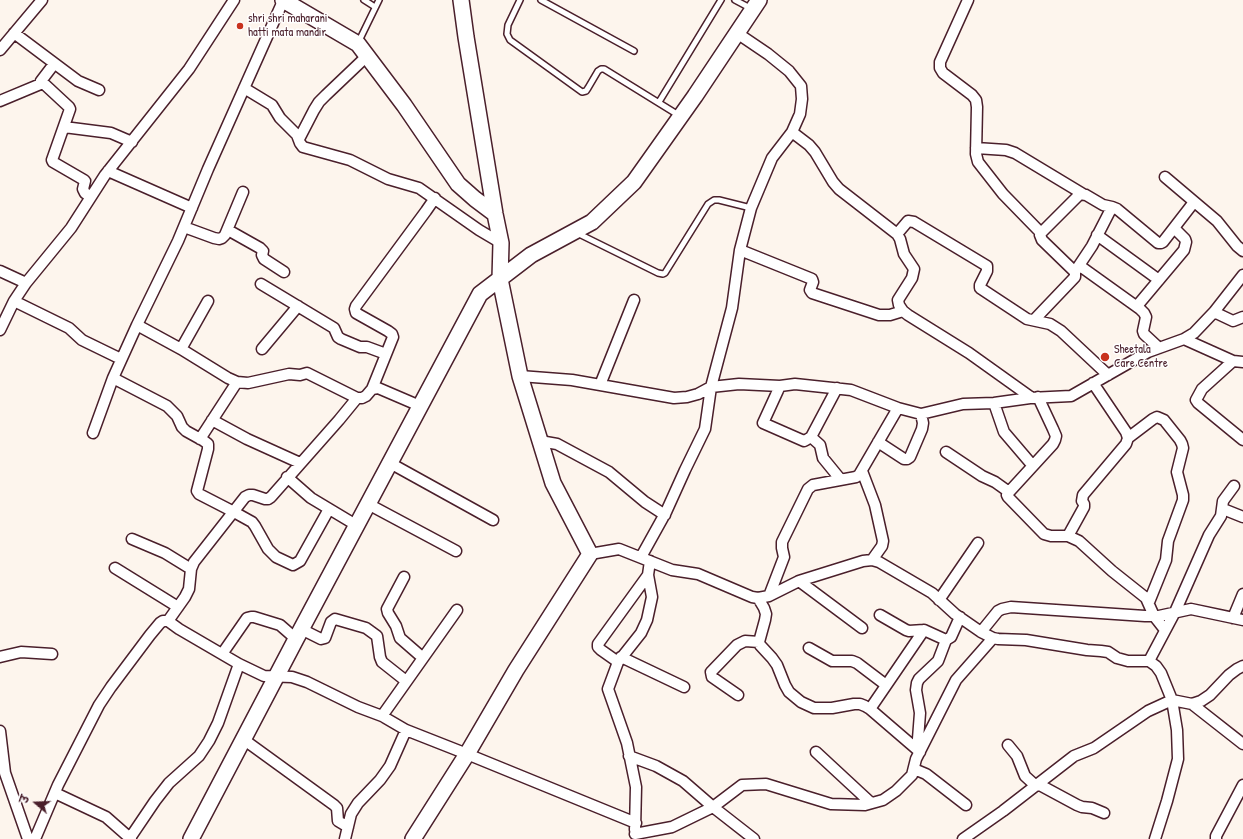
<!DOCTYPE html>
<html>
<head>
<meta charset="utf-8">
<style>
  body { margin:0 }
  #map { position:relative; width:1243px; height:839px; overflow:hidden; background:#fdf5ed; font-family:"Patrick Hand","Playpen Sans Deva",sans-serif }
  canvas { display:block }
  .north { position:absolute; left:16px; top:783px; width:40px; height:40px; -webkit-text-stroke:3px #fff; paint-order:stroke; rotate:289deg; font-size:11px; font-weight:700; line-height:16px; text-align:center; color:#4a1f2b }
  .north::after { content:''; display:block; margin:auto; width:14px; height:18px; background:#4a1f2b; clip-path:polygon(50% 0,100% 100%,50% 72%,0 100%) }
</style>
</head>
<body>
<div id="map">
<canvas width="1243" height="839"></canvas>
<div class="north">उ</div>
</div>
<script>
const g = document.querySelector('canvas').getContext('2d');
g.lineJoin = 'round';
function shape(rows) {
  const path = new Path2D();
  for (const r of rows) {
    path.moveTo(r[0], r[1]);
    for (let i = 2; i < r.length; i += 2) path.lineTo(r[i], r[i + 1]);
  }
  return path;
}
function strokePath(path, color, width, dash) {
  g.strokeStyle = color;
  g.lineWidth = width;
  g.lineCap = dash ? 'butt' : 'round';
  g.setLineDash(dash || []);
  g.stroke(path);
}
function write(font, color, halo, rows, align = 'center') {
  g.font = font + ' "Patrick Hand",sans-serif';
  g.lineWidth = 3;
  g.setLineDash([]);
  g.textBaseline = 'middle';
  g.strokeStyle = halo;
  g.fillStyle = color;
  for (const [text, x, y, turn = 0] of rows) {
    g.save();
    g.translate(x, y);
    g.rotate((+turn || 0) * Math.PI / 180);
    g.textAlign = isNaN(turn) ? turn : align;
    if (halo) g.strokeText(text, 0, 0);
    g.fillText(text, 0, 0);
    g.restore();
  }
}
const lane = shape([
  [364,0,375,7],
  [520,0,508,25,507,34,510,40,582,92,586,91,588,88,598,71,601,69,604,69,680,116],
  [541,0,634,51],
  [735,0,752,9],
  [358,43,379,0],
  [659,102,721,0],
  [577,233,658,273,663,274,665,273,708,204,714,200,719,200,751,208]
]);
const street = shape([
  [968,0,940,62,940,68,943,73,972,95,976,100,977,107,976,154,978,162,1003,194,1041,233],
  [14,33,78,81,99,90],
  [0,50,42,0],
  [54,64,41,81,69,107,70,109,52,160,53,162,84,180,85,181,83,189,85,193,91,197],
  [244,88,272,105,280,118,297,135,300,143,303,147,350,160,388,179,419,188,479,230,501,243],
  [0,101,43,83],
  [64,127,111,133,132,142],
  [792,132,809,145,815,152,833,182,839,189,897,234,900,239,904,254,914,269,912,278,898,300,899,305,903,311,908,315,969,353,1032,398],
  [299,139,314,110,319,102,326,95,367,56],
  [976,148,1006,150,1015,153,1083,194],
  [108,171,192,208],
  [1165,177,1217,221,1237,246,1243,251],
  [184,227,214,238,219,239,222,238,225,235,243,192],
  [228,230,260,248,263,251,262,255,264,259,284,272],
  [897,234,908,221,914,222,987,266,987,271,980,285,980,288,1027,319,1050,324,1061,331,1108,375],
  [1097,235,1159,280],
  [740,250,812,279,813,282,810,290,812,293,879,315,890,315,903,311],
  [1080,266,1140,309,1144,313,1146,317,1143,331,1144,334,1159,348],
  [1076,270,1092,246,1112,207],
  [0,271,26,283],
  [261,284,334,328,338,337,341,339,360,347,367,347,386,354],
  [14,301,69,328,82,340,121,359],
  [1137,306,1184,250,1186,242,1185,239,1174,228],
  [1214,312,1233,321,1243,317],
  [1034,320,1075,277,1075,272,1042,240,1040,235,1041,233,1080,194,1086,195,1103,205,1112,207,1117,209,1158,243,1161,243,1163,242,1194,202],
  [137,325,181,349,228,378,237,382,248,383,289,374,300,375,307,373,357,398,362,398,366,396,372,389,378,388,420,406],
  [0,330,14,301,26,283,71,228,105,175,189,69,234,0],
  [1184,339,1233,361],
  [181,349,208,301],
  [262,349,298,306],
  [1243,362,1233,361,1202,389,1196,400,1198,403,1243,440],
  [520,376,572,380,674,398,687,397,698,394,711,387,739,384,780,386,795,384,851,390,898,408,921,414,963,404,994,403,1030,398,1071,396,1148,352,1184,339,1194,333,1214,312,1243,275],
  [113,378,167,406,177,416,182,427,186,431,204,441,208,444,208,449,197,491,199,494,234,512,252,522,255,526,268,549,276,557,293,565,300,561,329,509],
  [600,385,634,300],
  [780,386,763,423,804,441,806,440,811,437,837,388],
  [372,389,393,337,392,334,388,331,356,313,355,309,356,306,426,211,435,198],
  [1038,397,1053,429,1056,436,1055,440,1053,444,1009,492,1007,495,1008,497,1044,534,1051,536,1068,536,1079,541,1112,571,1146,598,1154,616,1165,630],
  [994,403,1004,432,1033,466],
  [212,420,247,439,300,463],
  [93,433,113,378,137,325,178,241,208,169,283,1],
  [811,437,820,445,823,458,841,480],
  [1128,438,1153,419,1157,417,1164,420,1180,440,1182,444,1183,448,1177,472,1183,495,1183,500,1168,541,1166,560,1149,602],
  [200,439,237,382],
  [540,441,557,444,609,472,645,502,665,515],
  [878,442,904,459,907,459,910,457,922,429,923,423,921,414],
  [946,452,982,476,995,482,1009,492],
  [390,463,493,520],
  [862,471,875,505,883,541,882,546,872,560],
  [287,477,311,498,356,525],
  [368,504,456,551],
  [1223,509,1243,517],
  [1068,536,1084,507,1084,504,1082,501,1083,495,1126,444,1128,438,1126,432,1093,383],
  [132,539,165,553,191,569],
  [590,554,619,549,672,570,698,574,752,597,758,598,769,596,799,581,863,561,872,560,879,562,932,593,955,614,981,632,993,638,998,639,1026,640,1087,650,1101,651,1108,652,1117,658,1128,661,1149,661,1156,666,1161,673,1172,700,1177,730,1178,759,1167,801,1155,839],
  [641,557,666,512,685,470,705,429,711,387,732,308,740,250,751,208,772,158,792,132,800,114,802,99,801,86,789,71,768,54,737,33],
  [115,568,178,607],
  [404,577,387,609,388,613,396,626,400,638,423,658],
  [799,581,862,628],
  [769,596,784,557,782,548,782,542,808,489,813,485,856,477,859,475,898,408],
  [758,598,764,608,766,614,765,620,759,642,760,645,772,658,777,665,785,685,789,692,801,702,814,708,832,708,854,704,860,704,865,706,870,709,920,752],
  [939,600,978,543],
  [880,615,906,630,909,631,924,630,946,640,951,637,960,617],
  [1233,618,1243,594],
  [168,621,185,597,189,589,191,569,194,562,245,497,249,495,253,495,265,499,268,499,271,497,339,420,357,398],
  [301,629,321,639,325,638,331,622,335,619,366,628,377,636,380,657,382,662,406,681],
  [981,632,998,611,1002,609,1011,607,1145,616,1159,616,1191,609,1243,620],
  [809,648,832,661,852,661,857,663,886,685],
  [222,654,247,618,251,617,254,617,280,625,296,639],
  [0,657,21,652,52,654],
  [621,657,684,687],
  [1149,661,1175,612,1209,535,1221,516,1223,501,1234,486],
  [618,662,601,650,598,647,598,644,648,575],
  [738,695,712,677,711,672,737,645,745,641,759,642],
  [1192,704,1243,744],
  [870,709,924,630],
  [382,716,457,610],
  [0,731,5,773,28,839],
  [243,739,334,805,337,808,338,821,348,827],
  [1008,745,1017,756,1025,776,1036,786],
  [816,752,871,803],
  [920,752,918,739,920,713,916,690,917,683,919,679,938,661,946,640],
  [629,756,656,766,683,781,713,807,754,839],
  [914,769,926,774,966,805],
  [1038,784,1077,805,1082,807,1092,808,1104,813],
  [55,793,106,817,131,839],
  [635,830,636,787,627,743,608,689,618,662,641,633,647,620,652,597,648,575,650,561],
  [635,834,672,827,713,807,742,785,766,784,831,804,865,805,883,800,896,791,912,775,916,759,956,680,993,638],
  [130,838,155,801,169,783,199,756,209,741,218,723,239,664],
  [35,839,58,785,99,705,111,687,150,635,160,623,163,621,168,621,179,629,239,664,264,676,292,677,307,682,358,707,382,716,406,730,467,754,636,823],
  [345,839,351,814,358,803,380,780,390,766,406,730],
  [963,839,1003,811,1074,756,1094,748,1148,711,1172,700,1192,704,1201,701,1210,695,1229,675,1237,669,1243,666],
  [1216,839,1216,836,1243,785]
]);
const secondary = shape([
  [283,0,358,44,404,105,458,184,475,199,495,214],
  [191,839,296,639,480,294,531,255,592,222,634,182,695,96,759,0],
  [413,839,467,754,516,670,590,554,553,483,520,376,500,279,501,243,495,214,466,37,461,0]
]);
strokePath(lane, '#4a1f2b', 8);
strokePath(street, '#4a1f2b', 13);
strokePath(secondary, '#4a1f2b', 18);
strokePath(lane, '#fff', 5);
strokePath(street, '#fff', 10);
strokePath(secondary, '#fff', 15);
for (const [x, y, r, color] of [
  [240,26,4,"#c8321e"],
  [1105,357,5,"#c8321e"]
]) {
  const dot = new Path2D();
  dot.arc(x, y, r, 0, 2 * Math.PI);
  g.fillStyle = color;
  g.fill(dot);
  strokePath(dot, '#fff', 1.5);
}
write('12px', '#4a1f2b', '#fff', [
  ["shri shri maharani",248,19],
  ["hatti mata mandir",248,33],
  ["Sheetala",1114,350],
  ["Care Centre",1114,364]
], 'left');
</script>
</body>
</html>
